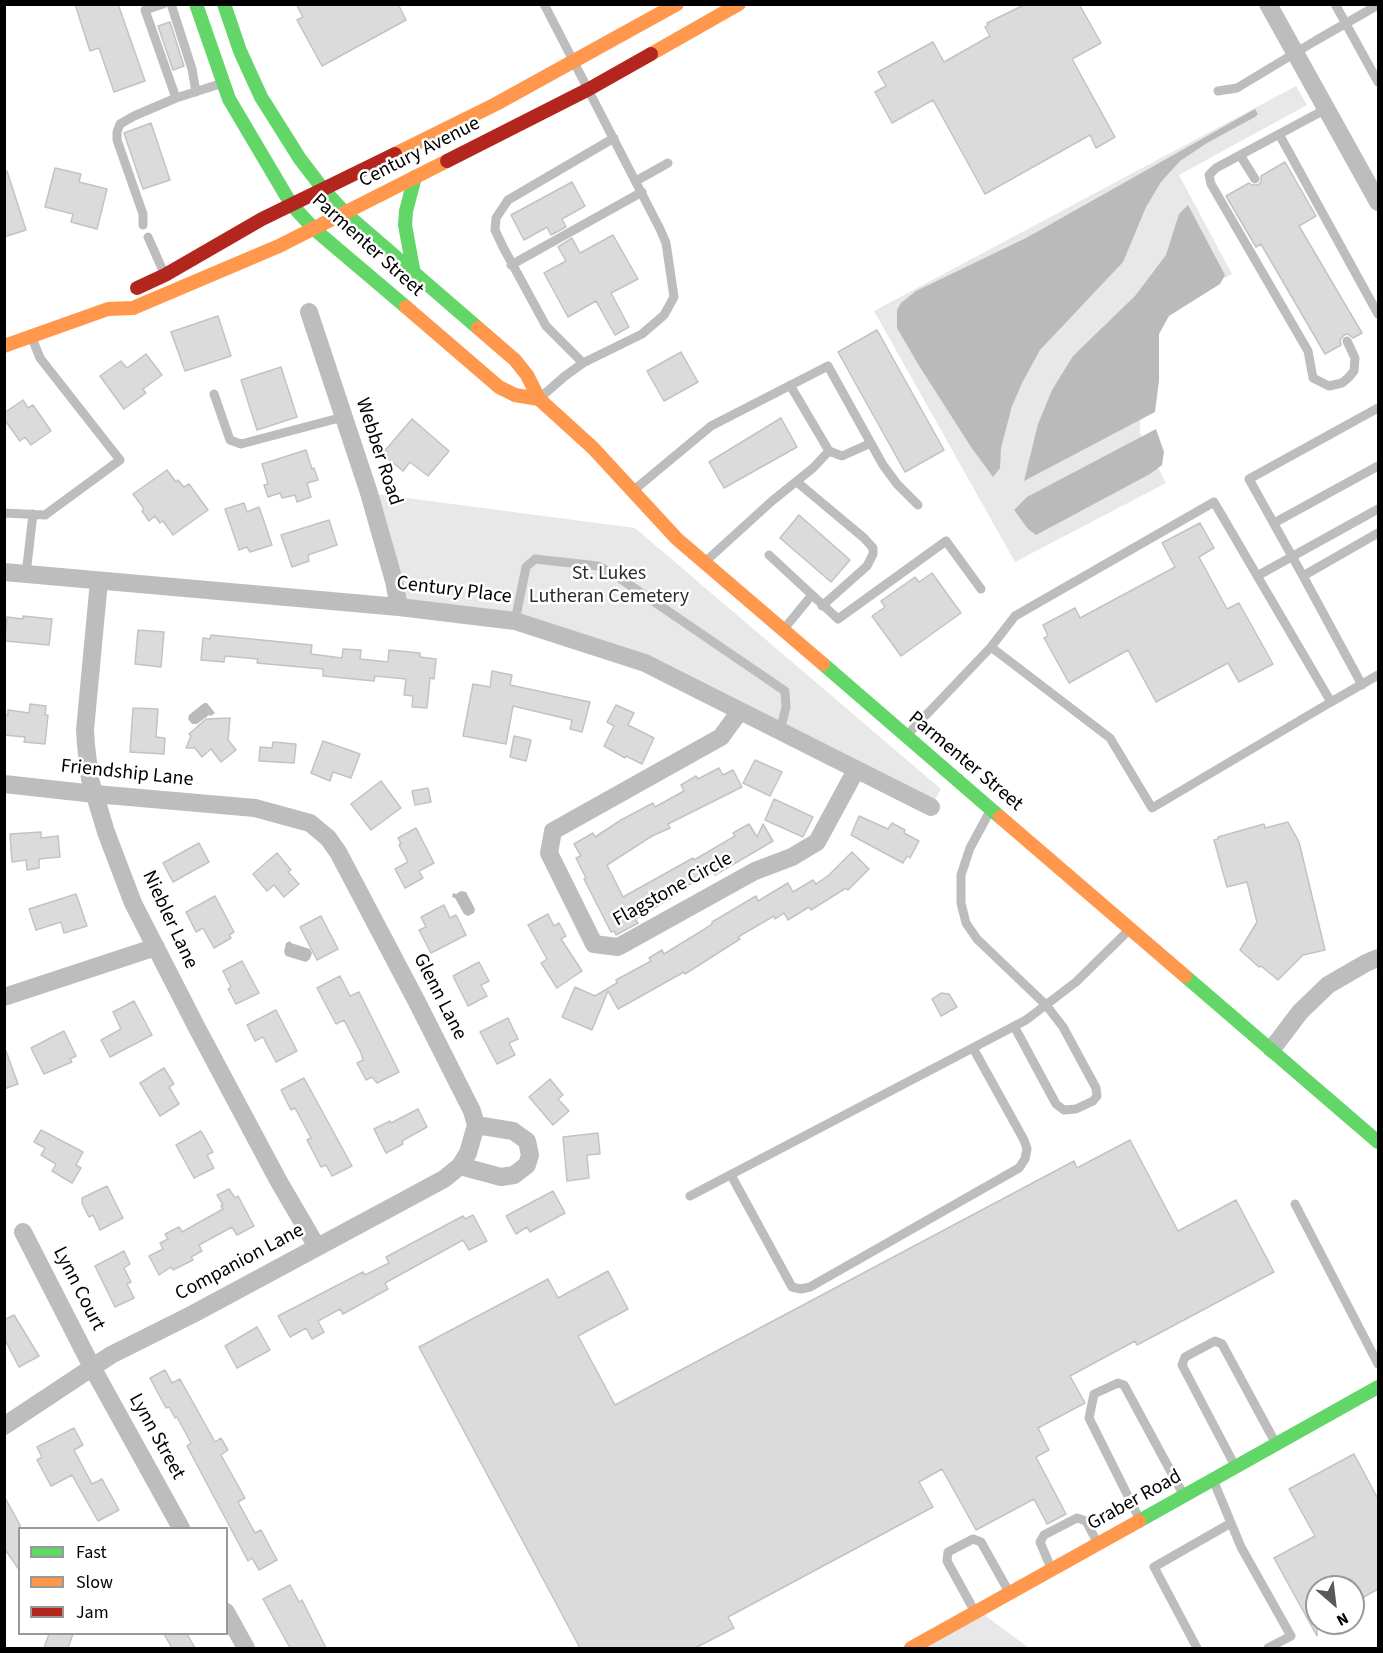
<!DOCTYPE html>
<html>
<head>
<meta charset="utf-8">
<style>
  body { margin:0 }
  #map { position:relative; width:1383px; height:1653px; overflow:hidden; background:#fff; font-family:"Source Sans 3",sans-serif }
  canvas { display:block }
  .frame { position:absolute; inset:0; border:6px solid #000; pointer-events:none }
  .legend { position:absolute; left:18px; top:1527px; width:210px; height:108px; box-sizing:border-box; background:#fff; border:2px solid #999; margin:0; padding:8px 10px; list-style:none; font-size:18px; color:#000 }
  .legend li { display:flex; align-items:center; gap:12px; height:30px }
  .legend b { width:30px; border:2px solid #999 }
  .north { position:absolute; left:1305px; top:1575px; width:60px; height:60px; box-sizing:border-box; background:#fff; border:2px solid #999; border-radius:50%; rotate:152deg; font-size:16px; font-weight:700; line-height:24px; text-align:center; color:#000 }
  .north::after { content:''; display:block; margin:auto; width:21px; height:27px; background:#595959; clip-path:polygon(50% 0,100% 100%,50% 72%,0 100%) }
</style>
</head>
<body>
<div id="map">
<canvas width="1383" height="1653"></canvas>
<div class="frame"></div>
<ul class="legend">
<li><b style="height:8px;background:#63d668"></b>Fast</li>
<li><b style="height:8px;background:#ff974d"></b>Slow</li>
<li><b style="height:8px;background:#b3261e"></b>Jam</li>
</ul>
<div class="north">N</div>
</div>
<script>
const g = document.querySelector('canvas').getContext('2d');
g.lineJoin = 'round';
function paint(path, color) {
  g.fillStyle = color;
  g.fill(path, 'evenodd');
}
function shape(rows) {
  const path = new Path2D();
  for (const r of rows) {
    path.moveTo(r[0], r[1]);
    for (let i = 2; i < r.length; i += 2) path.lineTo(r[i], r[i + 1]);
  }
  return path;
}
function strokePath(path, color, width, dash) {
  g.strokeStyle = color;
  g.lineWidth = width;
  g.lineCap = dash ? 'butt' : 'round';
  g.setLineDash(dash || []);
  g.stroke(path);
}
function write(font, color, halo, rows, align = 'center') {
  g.font = font + ' "Source Sans 3",sans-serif';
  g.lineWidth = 5;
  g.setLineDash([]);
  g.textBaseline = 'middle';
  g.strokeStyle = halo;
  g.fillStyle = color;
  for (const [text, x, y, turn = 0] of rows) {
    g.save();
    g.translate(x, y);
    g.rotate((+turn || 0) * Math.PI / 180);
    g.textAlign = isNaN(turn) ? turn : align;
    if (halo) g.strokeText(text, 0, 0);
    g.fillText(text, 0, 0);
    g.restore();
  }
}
paint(shape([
  [1296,86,1307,105,1179,175,1232,274,1142,323,1140,433,1166,483,1015,562,874,311],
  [369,493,635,528,941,789,931,807,579,641,399,607],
  [979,1611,1029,1648,911,1648]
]), '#e8e8e8');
paint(shape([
  [1255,109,1258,114,1255,117,1207,143,1180,161,1161,182,1146,207,1123,262,1040,350,1022,383,1012,406,1001,448,1000,468,993,477,971,447,918,364,897,328,897,310,901,303,916,291,1026,238],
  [1188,205,1225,275,1220,284,1169,316,1159,334,1159,381,1155,412,1024,481,1038,424,1052,390,1073,356,1135,296,1166,255,1179,214],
  [1156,429,1164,452,1162,465,1150,474,1036,535,1028,529,1014,510,1027,497],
  [204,703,207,703,215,713,211,716,209,715,197,724,192,724,188,719,189,715],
  [461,891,466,892,475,909,474,913,468,916,464,914,455,898,452,897,453,893,456,894],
  [290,941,291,943,310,949,312,953,310,959,306,962,286,956,284,952,286,943]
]), '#bababa');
const building = shape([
  [75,4,118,4,145,81,114,92,99,48,90,51,75,4],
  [296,4,398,4,406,20,322,66,297,20,303,17,296,4],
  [1026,4,1079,4,1101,43,1072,59,1115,137,1096,148,1090,135,985,194,933,100,892,123,875,92,886,86,878,72,933,42,944,62,990,36,985,27,988,25,987,23,1026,4],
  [170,22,184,66,173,70,158,26,170,22],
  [151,123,170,180,143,189,124,133,151,123],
  [1285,162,1316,216,1299,226,1362,333,1353,338,1348,334,1344,335,1340,340,1341,345,1325,354,1261,244,1256,247,1226,196,1249,183,1252,185,1258,185,1261,182,1261,176,1285,162],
  [55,168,81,174,79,182,107,189,97,229,71,222,73,214,45,207,55,168],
  [7,171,26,230,4,237,4,172,7,171],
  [572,182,585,206,562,219,566,227,551,235,547,227,524,240,511,215,572,182],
  [613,235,638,279,611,293,629,327,615,335,596,301,568,317,544,273,566,261,558,247,572,238,580,253,613,235],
  [218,316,231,356,185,371,171,332,218,316],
  [877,330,944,450,905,472,838,352,877,330],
  [681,352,698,382,664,401,647,371,681,352],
  [146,354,162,375,143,389,146,393,124,409,100,376,121,361,127,368,146,354],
  [281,367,297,417,257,430,241,380,281,367],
  [23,400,28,408,33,405,51,431,31,445,25,437,20,441,4,419,4,413,23,400],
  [781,418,797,447,724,488,709,462,781,418],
  [412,419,449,451,428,476,410,462,403,471,382,454,412,419],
  [306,450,312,469,314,468,318,480,307,483,311,497,297,502,295,495,282,498,280,493,268,497,264,485,268,484,262,464,306,450],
  [167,470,176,482,178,480,184,487,189,484,208,510,173,535,163,521,160,523,155,516,149,521,142,511,144,509,133,494,167,470],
  [244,503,247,512,259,507,272,545,250,552,247,547,239,550,225,509,244,503],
  [799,515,850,560,831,582,780,538,799,515],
  [329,520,337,545,308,555,309,561,292,567,281,535,329,520],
  [1200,523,1214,548,1199,557,1227,609,1239,603,1273,664,1239,682,1228,663,1156,702,1128,650,1069,683,1044,638,1048,636,1043,625,1075,608,1080,618,1175,567,1162,543,1200,523],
  [932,573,961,613,901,656,872,616,885,607,881,601,915,577,919,582,932,573],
  [23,616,52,619,49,645,5,641,7,617,23,619,23,616],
  [138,630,164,632,161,667,135,664,138,630],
  [211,635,312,645,311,654,342,658,343,649,361,650,360,659,388,662,389,650,420,653,420,657,436,659,434,679,430,678,427,708,412,707,413,696,404,695,406,679,375,676,374,681,323,676,323,669,257,663,258,659,225,656,224,662,201,660,203,638,210,639,211,635],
  [492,671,512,675,510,685,590,702,582,732,570,729,572,720,513,706,506,744,463,736,473,684,490,687,492,671],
  [30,704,46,706,45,715,48,715,45,744,24,742,25,737,4,735,4,715,8,715,8,710,29,713,30,704],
  [616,705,634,713,628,725,654,738,642,764,626,756,625,758,604,746,614,726,607,722,616,705],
  [133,708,158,709,156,737,165,738,164,754,130,752,133,708],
  [230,718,228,740,236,750,221,762,211,749,202,757,195,748,186,748,191,736,189,734,206,719,230,718],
  [514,736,531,740,526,761,510,757,514,736],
  [323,741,360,754,351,778,333,772,330,781,311,773,323,741],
  [273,742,296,744,294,763,259,761,260,747,272,748,273,742],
  [755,760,782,772,770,796,743,783,755,760],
  [719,768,723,775,733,770,742,787,668,824,670,828,652,836,607,865,623,897,693,858,694,860,735,836,733,833,749,824,757,837,763,824,773,841,715,875,713,872,670,895,671,898,635,919,638,923,616,935,614,931,611,932,584,879,586,878,576,858,581,856,574,844,593,833,595,837,621,820,653,803,655,807,684,791,681,785,696,776,698,779,719,768],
  [381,781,401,808,371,830,351,804,381,781],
  [428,788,431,802,415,805,412,791,428,788],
  [774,799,813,817,803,837,765,820,774,799],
  [859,816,888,829,892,823,905,830,904,833,919,841,910,858,907,856,903,863,851,835,859,816],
  [1288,822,1299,842,1325,950,1303,955,1278,980,1261,966,1259,967,1240,950,1257,922,1247,882,1227,887,1214,840,1218,839,1218,837,1264,824,1265,828,1288,822],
  [416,828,434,863,419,871,423,878,405,888,395,869,408,862,399,845,401,844,398,838,416,828],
  [41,832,41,838,58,836,60,857,39,859,39,868,27,870,26,860,12,862,10,834,41,832],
  [199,843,209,862,173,882,163,863,199,843],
  [852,852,869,869,848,890,846,888,811,910,809,907,788,920,784,913,775,919,774,916,738,937,740,939,685,974,684,972,618,1009,608,991,592,1030,562,1017,575,987,595,996,617,983,616,980,651,961,649,958,662,950,664,954,703,930,712,924,712,922,756,896,758,901,788,883,793,892,813,880,816,884,829,875,852,852],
  [277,853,291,870,288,872,299,884,284,897,274,885,267,891,253,874,277,853],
  [76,894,87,926,64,933,61,922,36,930,29,909,76,894],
  [215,896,234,932,229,935,231,938,214,948,203,928,196,932,186,912,215,896],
  [444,905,450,918,456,915,466,935,431,953,419,930,426,927,421,917,444,905],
  [548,914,554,926,559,923,566,936,561,939,582,971,557,988,541,963,547,959,528,925,548,914],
  [321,916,338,949,317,960,300,927,321,916],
  [242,961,259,993,236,1004,228,989,231,987,223,971,242,961],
  [479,962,489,981,481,985,487,996,468,1006,453,976,479,962],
  [340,976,350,996,359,992,399,1072,377,1083,372,1077,366,1080,357,1063,363,1060,361,1053,344,1020,336,1024,317,988,340,976],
  [941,993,949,994,957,1007,941,1016,932,999,941,993],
  [134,1001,152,1035,110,1057,101,1040,121,1029,113,1012,134,1001],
  [276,1010,297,1051,276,1062,263,1037,255,1041,247,1025,276,1010],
  [508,1018,518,1039,509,1043,515,1055,497,1064,480,1032,508,1018],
  [64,1031,76,1056,70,1059,72,1062,44,1074,31,1048,64,1031],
  [4,1051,6,1051,18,1084,4,1089,4,1051],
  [164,1068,174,1084,169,1087,179,1104,160,1116,140,1083,164,1068],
  [304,1078,352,1166,332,1176,326,1165,321,1167,307,1140,311,1138,295,1108,291,1110,281,1090,304,1078],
  [550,1079,563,1095,558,1099,569,1111,553,1125,529,1097,550,1079],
  [418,1109,427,1127,402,1141,403,1144,386,1153,374,1129,390,1121,391,1123,418,1109],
  [41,1130,83,1152,76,1165,81,1168,72,1183,52,1171,56,1164,41,1155,45,1148,34,1142,41,1130],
  [201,1131,213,1152,207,1155,214,1168,194,1178,176,1145,201,1131],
  [598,1133,600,1154,587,1155,589,1178,567,1181,563,1137,598,1133],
  [1130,1140,1178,1231,1236,1200,1274,1272,1137,1345,1135,1341,1070,1376,1085,1403,1038,1428,1049,1450,1036,1457,1066,1514,1047,1524,1034,1499,976,1530,942,1469,919,1482,933,1507,728,1617,734,1628,695,1648,580,1648,419,1347,548,1279,558,1298,608,1271,628,1309,578,1336,615,1405,1074,1161,1077,1168,1130,1140],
  [107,1186,123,1218,100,1230,93,1215,89,1217,82,1203,82,1198,107,1186],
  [229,1189,235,1198,238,1196,254,1226,237,1235,232,1227,199,1245,202,1251,191,1257,193,1260,173,1270,171,1267,159,1275,149,1256,163,1249,160,1243,168,1239,165,1234,179,1227,182,1232,223,1209,221,1206,223,1205,217,1195,229,1189],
  [553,1191,565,1213,530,1232,527,1227,516,1234,506,1216,553,1191],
  [473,1215,487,1241,469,1250,463,1240,385,1283,388,1289,343,1314,340,1309,318,1321,324,1332,312,1339,306,1328,290,1337,278,1316,363,1272,365,1275,389,1263,386,1257,463,1216,465,1219,473,1215],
  [124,1251,130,1264,124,1268,131,1282,127,1284,134,1298,115,1307,95,1266,124,1251],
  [14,1315,39,1356,19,1367,4,1338,4,1320,14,1315],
  [257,1327,270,1350,237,1368,225,1346,257,1327],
  [165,1370,172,1383,180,1379,215,1442,221,1438,228,1450,221,1455,245,1498,238,1502,255,1533,261,1530,277,1560,259,1570,252,1558,248,1561,187,1446,191,1443,177,1417,175,1418,169,1407,166,1408,150,1378,165,1370],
  [74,1428,83,1445,74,1450,92,1484,102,1479,119,1510,98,1521,72,1475,51,1486,37,1460,42,1457,37,1447,74,1428],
  [1354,1454,1378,1499,1378,1589,1353,1603,1353,1587,1317,1587,1317,1636,1274,1558,1315,1536,1289,1489,1354,1454],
  [4,1496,20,1525,20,1571,4,1548,4,1496],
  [290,1585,299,1602,302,1600,326,1648,290,1648,263,1599,290,1585],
  [49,1634,73,1634,68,1648,44,1648,49,1634],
  [164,1634,187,1634,195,1648,172,1648,164,1634]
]);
paint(building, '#dbdbdb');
strokePath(building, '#c3c3c3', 1.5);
strokePath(shape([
  [163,4,145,10,176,98],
  [171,4,192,69,196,92],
  [1335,4,1378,82],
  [1218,91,1237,88,1315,41,1378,5],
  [1326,109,1216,168,1209,175,1211,184,1308,351,1313,378,1329,386,1342,383,1348,378,1354,371,1355,358,1347,341],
  [1279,134,1378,314],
  [1240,155,1255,179],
  [636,181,668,163],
  [143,225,143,214,117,140,117,132,120,124,134,116,176,98,223,83],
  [148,237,164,273],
  [511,265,642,192],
  [583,363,546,326,503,247,495,230,496,218,508,200,614,138],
  [790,385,829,451,842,456,871,443],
  [214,394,230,440,241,444,343,417],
  [541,397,565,376,583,363,642,334,664,315,674,297,666,243,660,229,544,4],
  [797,482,864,538,873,548,873,554,867,566,822,606],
  [634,490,711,426,828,366,883,465,897,484,918,505],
  [1214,502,1331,702,1152,808,1110,738,991,647,1015,616,1214,502],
  [4,513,45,515,120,460,40,358,32,338],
  [1274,523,1378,466],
  [769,555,838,619,946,541,981,589],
  [706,561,772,501,813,468,829,451],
  [26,574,33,514],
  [1257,576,1378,509],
  [1303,576,1249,479,1378,408],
  [515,621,526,567,535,559,598,566,615,575,785,691,786,707,780,731],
  [784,629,811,596],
  [1362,685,1303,576,1378,533],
  [1331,702,1378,675],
  [908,734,991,647],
  [990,811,970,848,961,875,961,903,966,923,977,939,1046,1005,1063,1027,1096,1088,1097,1096,1093,1101,1076,1109,1064,1110,1056,1104,1014,1026],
  [731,1175,792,1287,801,1289,810,1287,1019,1168,1025,1159,1027,1149,1024,1140,973,1048],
  [690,1196,1026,1020,1076,982,1129,930],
  [1295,1204,1378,1364],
  [1234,1464,1182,1365,1185,1357,1215,1341,1222,1344,1275,1442],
  [1214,1482,1241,1547,1291,1636,1268,1648],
  [1140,1520,1089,1418,1094,1394,1118,1383,1124,1385,1183,1494],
  [1051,1568,1040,1542,1044,1535,1077,1518,1086,1521,1097,1542],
  [975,1612,947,1561,948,1552,973,1539,981,1542,1009,1592],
  [1197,1648,1154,1567,1231,1523]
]), '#bdbdbd', 9);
strokePath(shape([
  [1268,4,1378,202],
  [309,312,369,493,394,581,399,607],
  [4,572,399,607,515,621,645,663,931,807],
  [99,581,85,730,86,745,90,779,106,832,133,903,197,1028,278,1180,317,1247],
  [740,711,721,737,553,831,549,853,594,944,618,947,755,871,792,857,817,842,856,770],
  [4,784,95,794,255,808,310,823,328,838,338,852,418,1004,472,1111,476,1125,468,1153,460,1166,444,1179,193,1314,111,1355,4,1426],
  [4,997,156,947],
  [1272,1049,1300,1012,1328,985,1366,963,1378,958],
  [460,1166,501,1177,514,1175,527,1165,530,1155,527,1141,513,1131,476,1125],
  [23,1232,92,1367,181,1528],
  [226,1612,246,1648]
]), '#bdbdbd', 18);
strokePath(shape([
  [196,4,229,99,291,204,314,229,406,307],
  [224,4,240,51,261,97,300,159,323,189,345,213,478,328],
  [414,274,405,225,406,211,415,177],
  [823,664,1000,817],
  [1185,976,1378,1142],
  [1139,1521,1378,1387]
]), '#63d668', 14);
strokePath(shape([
  [651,54,739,4],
  [395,154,496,104,677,4],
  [406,307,499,387,515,395,539,399],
  [478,328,515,360,527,375,539,399,593,448,677,539,823,664],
  [4,346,108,309,133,308,279,246,447,161],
  [1000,817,1185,976],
  [911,1648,1139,1521]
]), '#ff974d', 14);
strokePath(shape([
  [447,161,589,89,651,54],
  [137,288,165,275,262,219,395,154]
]), '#b3261e', 14);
write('20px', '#000', '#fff', [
  ["Century Avenue",420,153,-27],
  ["Parmenter Street",367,246,42],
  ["Webber Road",378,452,72],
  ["Century Place",454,591,7],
  ["Parmenter Street",965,762,40],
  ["Friendship Lane",127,774,6],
  ["Flagstone Circle",673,890,-29],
  ["Niebler Lane",169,920,65],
  ["Glenn Lane",439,997,63],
  ["Companion Lane",240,1263,-28],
  ["Lynn Court",78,1289,63],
  ["Lynn Street",156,1437,61],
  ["Graber Road",1135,1501,-29]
]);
write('20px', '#2c2c2c', '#fff', [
  ["St. Lukes",609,575],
  ["Lutheran Cemetery",609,598]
]);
</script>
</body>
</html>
